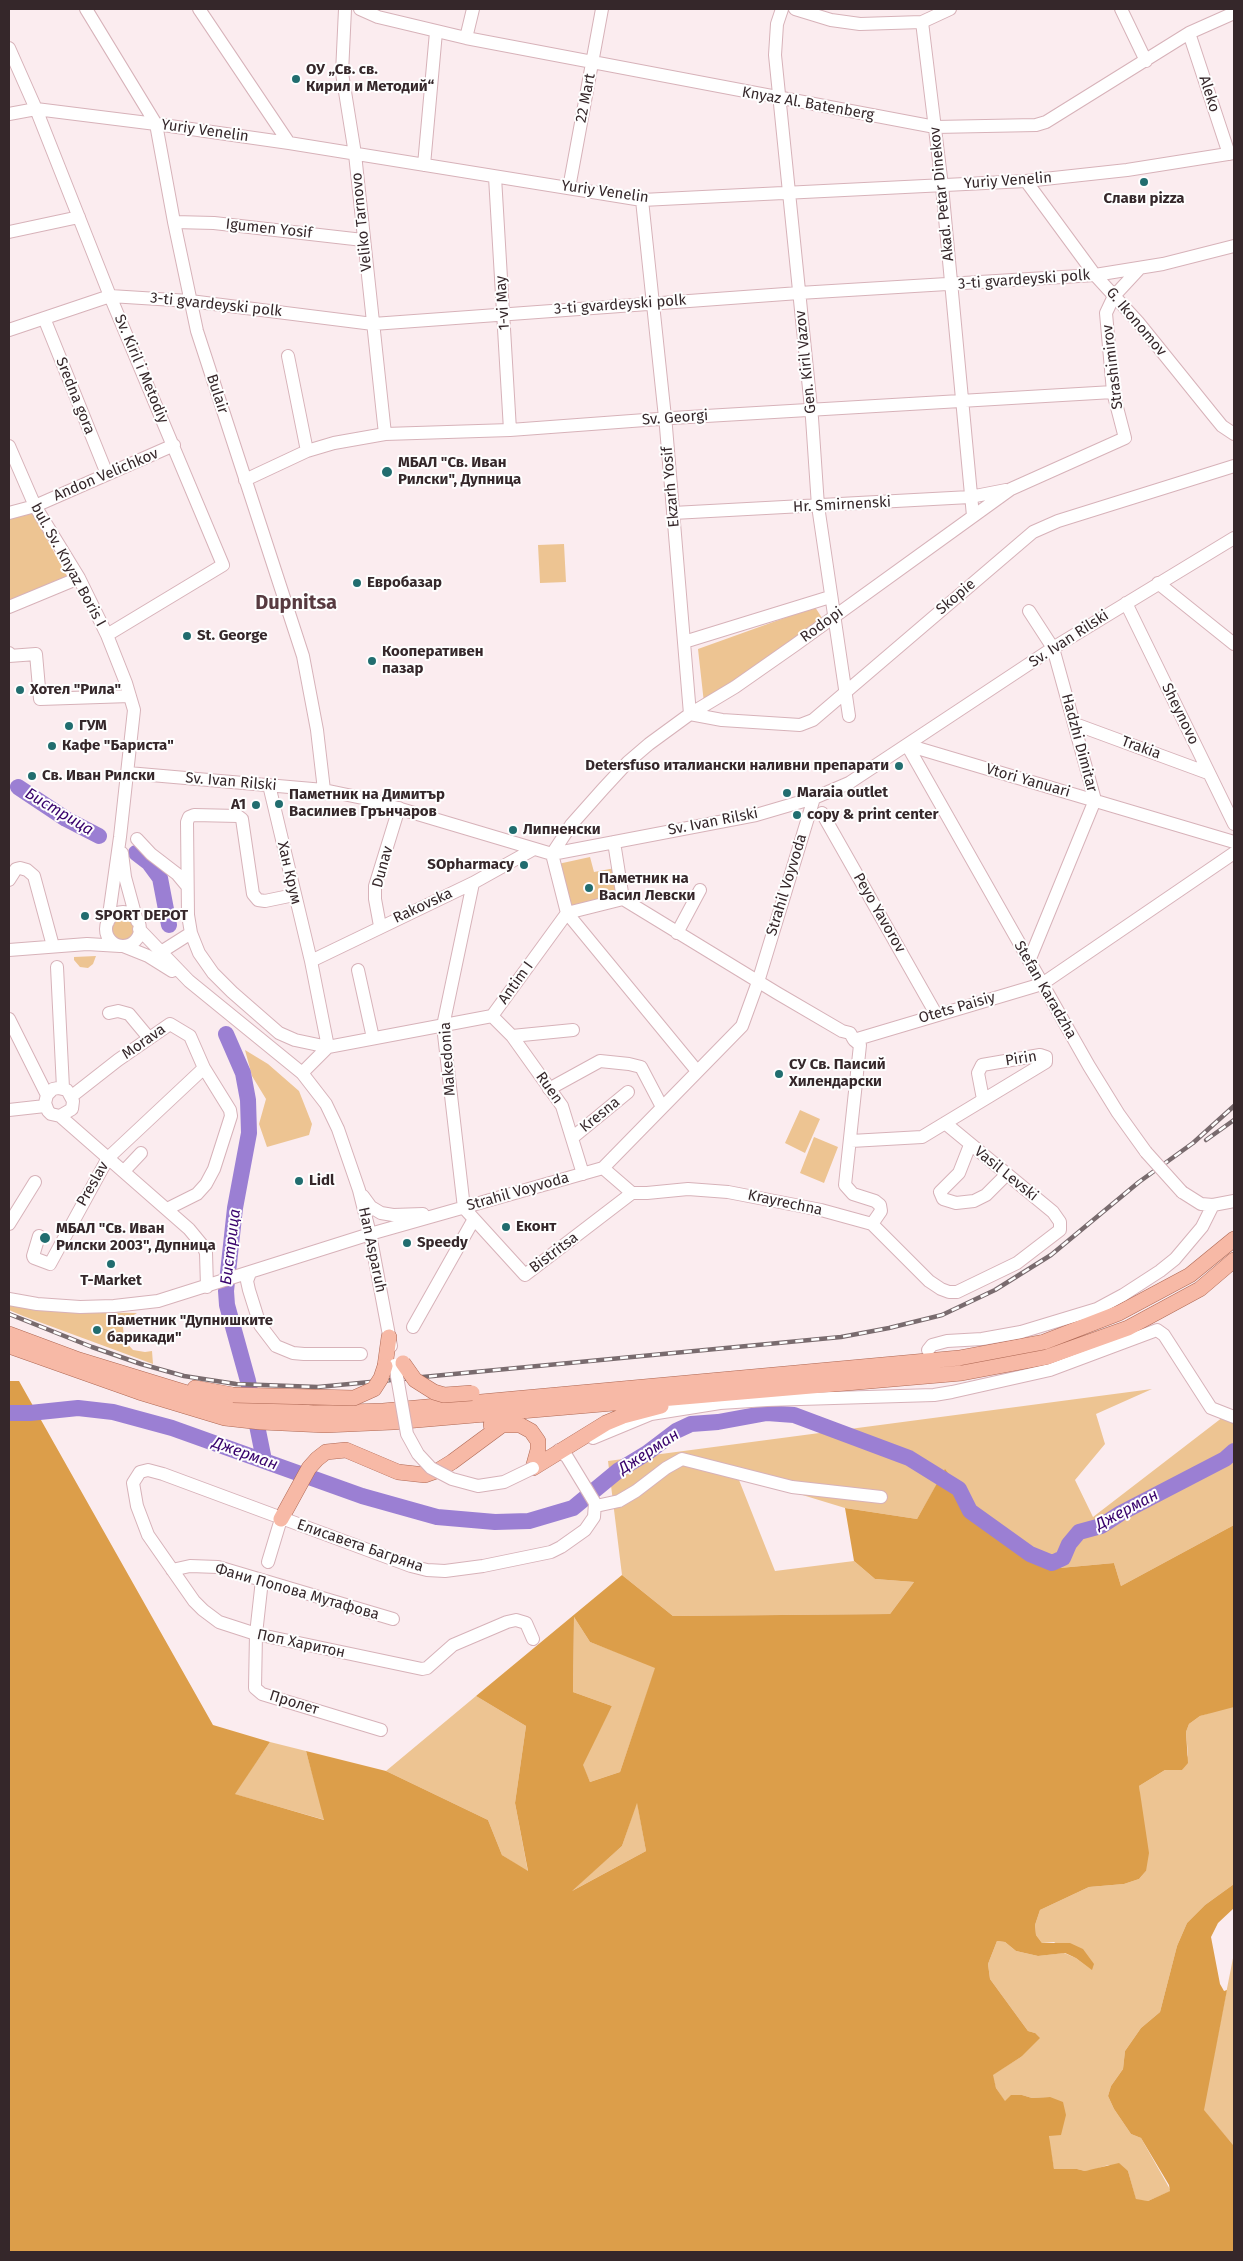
<!DOCTYPE html>
<html>
<head>
<meta charset="utf-8">
<style>
  body { margin:0 }
  #map { position:relative; width:1243px; height:2261px; overflow:hidden; background:#fbecef; font-family:"Fira Sans",sans-serif }
  canvas { display:block }
  .frame { position:absolute; inset:0; border:10px solid #35272a; pointer-events:none }
</style>
</head>
<body>
<div id="map">
<canvas width="1243" height="2261"></canvas>
<div class="frame"></div>
</div>
<script>
const g = document.querySelector('canvas').getContext('2d');
g.lineJoin = 'round';
function paint(path, color) {
  g.fillStyle = color;
  g.fill(path, 'evenodd');
}
function shape(rows) {
  const path = new Path2D();
  for (const r of rows) {
    if (r.length === 3) {
      path.moveTo(r[0] + r[2], r[1]);
      path.arc(r[0], r[1], r[2], 0, 2 * Math.PI);
      continue;
    }
    path.moveTo(r[0], r[1]);
    for (let i = 2; i < r.length; i += 2) path.lineTo(r[i], r[i + 1]);
  }
  return path;
}
function strokePath(path, color, width, dash) {
  g.strokeStyle = color;
  g.lineWidth = width;
  g.lineCap = dash ? 'butt' : 'round';
  g.setLineDash(dash || []);
  g.stroke(path);
}
function write(font, color, halo, rows, align = 'center') {
  g.font = font + ' "Fira Sans",sans-serif';
  g.lineWidth = 4;
  g.setLineDash([]);
  g.textBaseline = 'middle';
  g.strokeStyle = halo;
  g.fillStyle = color;
  for (const [text, x, y, turn = 0] of rows) {
    g.save();
    g.translate(x, y);
    g.rotate((+turn || 0) * Math.PI / 180);
    g.textAlign = isNaN(turn) ? turn : align;
    if (halo) g.strokeText(text, 0, 0);
    g.fillText(text, 0, 0);
    g.restore();
  }
}
paint(shape([
  [32,511,68,578,9,601,9,518],
  [564,544,566,582,540,583,538,545],
  [815,607,822,618,704,703,698,649],
  [590,857,594,872,615,868,621,899,570,910,558,864],
  [123,929,11],
  [96,956,93,964,88,968,80,967,74,960,74,957],
  [245,1050,268,1064,299,1091,312,1124,309,1135,267,1147,259,1124,266,1099,252,1076],
  [800,1110,820,1119,805,1153,785,1143],
  [814,1137,838,1147,824,1183,800,1173],
  [9,1304,84,1312,137,1313,126,1320,123,1326,124,1340,133,1350,145,1352,152,1351,153,1364,23,1316,9,1310],
  [1152,1389,1096,1414,1105,1444,1075,1480,1093,1517,1223,1417,1234,1416,1234,1525,1121,1586,1114,1563,1049,1569,994,1536,945,1470,917,1519,845,1508,737,1475,775,1571,854,1561,875,1579,914,1582,890,1614,673,1616,622,1575,608,1461],
  [574,1617,590,1642,656,1667,620,1772,590,1782,582,1765,612,1706,573,1692],
  [476,1696,526,1726,515,1803,528,1872,502,1855,488,1820,386,1771],
  [1228,1707,1234,1707,1234,1884,1205,1905,1187,1923,1177,1946,1160,2012,1141,2028,1125,2051,1123,2069,1111,2086,1108,2096,1114,2109,1131,2134,1141,2138,1171,2191,1148,2201,1136,2200,1128,2171,1108,2165,1093,2170,1085,2171,1077,2169,1054,2169,1049,2142,1050,2097,1032,2098,1022,2095,1005,2102,996,2088,992,2075,1021,2057,1035,2033,1028,2031,990,1979,988,1964,997,1941,1005,1942,1016,1951,1038,1956,1064,1953,1076,1958,1092,1970,1054,1942,1042,1943,1036,1935,1035,1925,1040,1910,1089,1887,1124,1884,1139,1879,1146,1871,1139,1786,1165,1770,1182,1770,1188,1755,1186,1732,1189,1724,1200,1716],
  [270,1742,306,1751,325,1820,234,1794],
  [637,1801,646,1851,570,1892,622,1846],
  [1234,1953,1234,2146,1203,2110]
]), '#edc492');
paint(shape([
  [9,1381,19,1381,213,1725,270,1742,235,1794,324,1820,306,1751,386,1771,488,1820,502,1855,528,1871,515,1803,526,1726,476,1696,622,1575,673,1616,890,1614,914,1582,875,1579,854,1561,845,1508,917,1519,945,1469,994,1536,1049,1569,1114,1563,1121,1586,1234,1525,1234,1707,1200,1716,1189,1724,1186,1732,1188,1763,1182,1770,1165,1770,1139,1786,1149,1853,1146,1871,1139,1879,1124,1884,1089,1887,1040,1910,1035,1925,1036,1935,1042,1943,1070,1943,1083,1949,1094,1964,1092,1970,1076,1958,1065,1953,1038,1956,1016,1951,1005,1942,997,1941,988,1964,990,1979,1028,2031,1035,2033,1040,2038,1021,2057,993,2075,996,2088,1005,2101,1011,2095,1022,2095,1032,2098,1050,2097,1063,2102,1066,2115,1061,2135,1049,2136,1054,2169,1077,2169,1085,2171,1119,2163,1128,2171,1136,2199,1148,2201,1170,2191,1169,2185,1141,2138,1131,2134,1114,2109,1108,2096,1111,2086,1123,2069,1125,2051,1141,2028,1160,2012,1177,1946,1187,1923,1205,1905,1234,1884,1234,1908,1218,1923,1211,1937,1220,1984,1224,1991,1227,1990,1204,2110,1234,2146,1234,2252,9,2252],
  [574,1617,590,1642,655,1668,620,1772,590,1782,583,1765,612,1706,573,1692],
  [637,1803,646,1851,572,1891,622,1846]
]), '#dc9e4a');
strokePath(shape([
  [18,787,66,819,99,836],
  [136,853,149,863,160,878,169,925],
  [226,1034,243,1073,248,1100,249,1133,235,1208,226,1291,227,1305,248,1381,264,1460],
  [9,1413,30,1413,78,1408,113,1412,172,1428,362,1496,437,1517,495,1522,529,1521,573,1508,619,1470,647,1453,676,1431,691,1424,718,1422,767,1413,794,1415,909,1458,959,1489,970,1511,1030,1554,1052,1563,1063,1558,1069,1544,1079,1532,1101,1526,1121,1513,1225,1459,1234,1451]
]), '#9b7fd3', 16);
const minor = shape([
  [86,9,156,124,174,222,197,331,303,656,317,730,324,790],
  [199,9,289,143],
  [345,9,342,73,355,154,385,434],
  [360,9,378,17,466,38,935,127,1036,125,1046,122,1189,33,1234,13],
  [782,9,777,24,775,55,812,418,818,506,849,716],
  [795,9,831,20,860,24,922,22,950,9],
  [1121,9,1146,61],
  [922,22,942,186,973,516],
  [1189,33,1229,154],
  [466,38,473,9],
  [9,48,36,109,110,296,223,565,107,635],
  [9,114,36,109,156,124,289,143,642,200,1026,181,1127,170,1234,153],
  [424,165,436,32],
  [495,177,510,430],
  [1026,181,1095,275,1138,322,1213,415,1222,426,1234,434],
  [569,188,602,9],
  [642,200,666,427,690,714,722,720,800,725,813,720,1033,532,1058,521,1234,466],
  [174,222,214,223,363,240],
  [9,232,79,217],
  [44,318,107,474],
  [9,330,110,296,190,301,373,324,799,293,1095,275,1163,264,1234,246],
  [288,356,307,451],
  [9,446,35,506,79,578,107,635,126,683,134,710,120,837,108,922],
  [245,480,307,451,334,443,385,434,510,430,672,418,1113,392],
  [9,513,35,506,174,445],
  [673,513,970,497,1006,490],
  [1158,583,1234,644],
  [1126,603,1234,824],
  [9,607,79,578],
  [684,642,830,597],
  [9,653,9,656,36,654,40,699,130,696],
  [1075,724,1208,773],
  [907,745,1089,1066,1118,1113,1146,1152],
  [907,745,1234,842],
  [128,773,324,790,367,799,552,854,756,815,814,798,849,783,1053,648,1234,538],
  [269,785,311,961,328,1047],
  [822,813,936,1014],
  [137,839,151,854,177,874,187,886],
  [614,842,623,899,777,993,842,1031,850,1033,854,1040],
  [122,853,125,877,137,921],
  [9,880,16,869,20,868,27,870,34,876,53,946],
  [473,883,443,1026,464,1208,525,1275,632,1193],
  [294,895,265,901,258,900,253,894,242,819,238,816,194,815,189,817,187,822,188,915,191,933,199,953,213,973,232,992,279,1033,295,1040,328,1047,492,1016,567,913],
  [123,929,17],
  [567,913,623,899],
  [380,926,375,899,375,886,399,808],
  [139,929,189,981,302,1073,326,1104,338,1129,359,1190,370,1234,391,1346],
  [677,933,700,890],
  [123,946,148,956,172,971],
  [9,950,87,944,120,946],
  [161,952,191,933],
  [311,961,473,883,534,849],
  [1029,961,1095,800,1053,648,1029,611],
  [57,967,63,1088],
  [358,970,373,1038],
  [109,1013,118,1011,129,1014,149,1038],
  [492,1016,512,1036,562,1106,583,1174],
  [9,1019,47,1095],
  [512,1036,573,1030],
  [697,1071,567,913,552,854,571,825,603,789,628,762,649,744,690,714,735,687,795,645,1011,489,1125,438,1113,392,1106,313,1114,296,1140,268],
  [302,1073,328,1047],
  [549,1089,600,1061,629,1064,641,1067,662,1107],
  [72,1096,118,1060,170,1024,190,1036,204,1068,230,1110,231,1116,214,1169,206,1184,197,1194,167,1209],
  [9,1110,45,1106],
  [60,1116,72,1109,73,1101,67,1090,58,1088,53,1089,47,1095,45,1103,48,1111,51,1114,60,1116,189,1229,203,1246,206,1253,207,1287],
  [572,1138,628,1092],
  [851,1141,922,1137,1046,1062,1046,1057,1040,1055,982,1065,978,1073,983,1099],
  [970,1145,959,1173,940,1192,943,1199,956,1203,974,1201,986,1195,1006,1175],
  [603,1168,632,1193,647,1193,688,1189,728,1192,821,1210,872,1224,929,1281,941,1289,949,1292,957,1292,1017,1263,1060,1230,1060,1222,1053,1212,945,1123],
  [124,1171,141,1153],
  [1182,1192,1201,1204,1213,1205],
  [363,1196,371,1207,381,1213,393,1215,423,1214],
  [9,1224,35,1182],
  [872,1224,881,1211,880,1205,875,1201,853,1194,845,1185,860,1045,854,1040,1042,984,1234,853],
  [39,1236,33,1256,34,1258,50,1264,108,1158,204,1068],
  [250,1273,247,1281,249,1290,260,1325,276,1346,293,1353,304,1354,361,1354],
  [9,1299,37,1304,80,1307,114,1306,158,1301,370,1234,603,1168,742,1026,758,982,814,798],
  [413,1327,474,1219],
  [928,1350,932,1345,947,1341,982,1339,1021,1332,1097,1309,1123,1295,1160,1271,1175,1259,1202,1227,1213,1205,1234,1201],
  [593,1438,651,1414,720,1403,767,1400,934,1395,952,1392,1050,1370,1157,1330,1164,1335,1211,1408,1234,1417],
  [596,1506,619,1501,636,1491,666,1468,682,1459,792,1487,881,1497],
  [268,1562,281,1519],
  [172,1570,190,1566,218,1567,393,1619],
  [262,1580,256,1634,255,1688,262,1694,381,1730],
  [533,1639,526,1623,516,1620,507,1622,453,1645,427,1668,422,1669,256,1634,219,1622,203,1610,194,1601,148,1535,137,1506,133,1483,140,1472,148,1470,163,1474,411,1566,427,1570,445,1571,483,1566,551,1552,561,1547,585,1530,594,1517,595,1503,567,1457,559,1450]
]);
const major = shape([
  [9,1334,79,1360,226,1405,313,1413,383,1411,959,1358,1044,1342,1119,1313,1190,1275,1234,1239],
  [9,1346,139,1392,225,1418,261,1422,325,1425,393,1422,962,1373,1047,1357,1128,1328,1200,1289,1234,1260],
  [385,1366,389,1337],
  [195,1388,233,1395],
  [491,1425,520,1425,531,1431,538,1441,538,1450,533,1468],
  [533,1468,606,1423,623,1416,661,1406],
  [281,1519,309,1468,317,1459,326,1452,346,1450,398,1472,425,1475,439,1470,452,1462,502,1425]
]);
strokePath(minor, '#d7b2b9', 14);
strokePath(major, '#af6854', 16);
strokePath(minor, '#fff', 12);
strokePath(major, '#f7b9a6', 15);
const rail = shape([
  [1206,1140,1234,1120],
  [9,1314,92,1347,141,1364,184,1376,236,1384,318,1387,841,1337,889,1328,942,1315,995,1290,1051,1255,1139,1182,1193,1143,1234,1106]
]);
strokePath(rail, '#796b6e', 4.5);
strokePath(rail, '#fefefe', 2.5, [8]);
const minorBridge = shape([
  [1146,1152,1182,1192],
  [395,1365,407,1434,418,1454,431,1468,452,1479,478,1486,504,1482,533,1468]
]);
const majorBridge = shape([
  [403,1363,415,1380,434,1392,444,1395,472,1393],
  [233,1395,354,1398,374,1389,381,1378,385,1366]
]);
strokePath(minorBridge, '#d7b2b9', 14, []);
strokePath(majorBridge, '#af6854', 16, []);
strokePath(minorBridge, '#fff', 12);
strokePath(majorBridge, '#f7b9a6', 15);
for (const [x, y, r, color] of [
  [296,79,5,"#216d6f"],
  [1144,182,5,"#216d6f"],
  [387,472,6,"#216d6f"],
  [357,583,5,"#216d6f"],
  [187,636,5,"#216d6f"],
  [372,661,5,"#216d6f"],
  [20,690,5,"#216d6f"],
  [69,726,5,"#216d6f"],
  [52,746,5,"#216d6f"],
  [899,766,5,"#216d6f"],
  [32,776,5,"#216d6f"],
  [787,793,5,"#216d6f"],
  [279,804,5,"#216d6f"],
  [256,805,5,"#216d6f"],
  [797,815,5,"#216d6f"],
  [513,830,5,"#216d6f"],
  [524,865,5,"#216d6f"],
  [589,888,5,"#216d6f"],
  [85,916,5,"#216d6f"],
  [779,1074,5,"#216d6f"],
  [299,1181,5,"#216d6f"],
  [506,1227,5,"#216d6f"],
  [45,1238,6,"#216d6f"],
  [407,1243,5,"#216d6f"],
  [111,1264,5,"#216d6f"],
  [97,1330,5,"#216d6f"]
]) {
  const dot = new Path2D();
  dot.arc(x, y, r, 0, 2 * Math.PI);
  g.fillStyle = color;
  g.fill(dot);
  strokePath(dot, '#fefefe', 2);
}
write('bold 15px', '#35272a', '#fefefe', [
  ["ОУ „Св. св.",306,70],
  ["Кирил и Методий“",306,87],
  ["Слави pizza",1144,199,"center"],
  ["МБАЛ \"Св. Иван",398,463],
  ["Рилски\", Дупница",398,480],
  ["Евробазар",367,583],
  ["St. George",197,636],
  ["Кооперативен",382,652],
  ["пазар",382,669],
  ["Хотел \"Рила\"",30,690],
  ["ГУМ",79,726],
  ["Кафе \"Бариста\"",62,746],
  ["Detersfuso италиански наливни препарати",889,766,"right"],
  ["Св. Иван Рилски",42,776],
  ["Maraia outlet",797,793],
  ["Паметник на Димитър",289,795],
  ["Василиев Грънчаров",289,812],
  ["A1",246,805,"right"],
  ["copy & print center",807,815],
  ["Липненски",523,830],
  ["SOpharmacy",514,865,"right"],
  ["Паметник на",599,879],
  ["Васил Левски",599,896],
  ["SPORT DEPOT",95,916],
  ["СУ Св. Паисий",789,1065],
  ["Хилендарски",789,1082],
  ["Lidl",309,1181],
  ["Еконт",516,1227],
  ["МБАЛ \"Св. Иван",56,1229],
  ["Рилски 2003\", Дупница",56,1246],
  ["Speedy",417,1243],
  ["T-Market",111,1281,"center"],
  ["Паметник \"Дупнишките",107,1321],
  ["барикади\"",107,1338]
], 'left');
write('15px', '#35272a', '#fefefe', [
  ["Aleko",1209,94,72],
  ["22 Mart",586,98,-79],
  ["Knyaz Al. Batenberg",808,104,10],
  ["Yuriy Venelin",205,131,8],
  ["Yuriy Venelin",1008,181,-4],
  ["Yuriy Venelin",605,192,8],
  ["Akad. Petar Dinekov",942,194,-96],
  ["Veliko Tarnovo",362,222,-96],
  ["Igumen Yosif",269,229,6],
  ["3-ti gvardeyski polk",1024,280,-4],
  ["1-vi May",503,303,-94],
  ["3-ti gvardeyski polk",216,305,6],
  ["3-ti gvardeyski polk",620,305,-4],
  ["G. Ikonomov",1136,322,50],
  ["Gen. Kiril Vazov",806,362,-96],
  ["Strashimirov",1113,367,-97],
  ["Sv. Kiril i Metodiy",141,369,67],
  ["Bulair",217,394,72],
  ["Sredna gora",75,396,68],
  ["Sv. Georgi",675,418,-4],
  ["Andon Velichkov",106,475,-23],
  ["Ekzarh Yosif",671,487,-95],
  ["Hr. Smirnenski",842,505,-3],
  ["bul. Sv. Knyaz Boris I",68,565,61],
  ["Skopie",956,597,-40],
  ["Rodopi",822,625,-36],
  ["Sv. Ivan Rilski",1069,639,-33],
  ["Sheynovo",1180,714,64],
  ["Hadzhi Dimitar",1079,743,75],
  ["Trakia",1141,748,20],
  ["Vtori Yanuari",1028,781,16],
  ["Sv. Ivan Rilski",231,782,5],
  ["Sv. Ivan Rilski",713,822,-11],
  ["Dunav",383,867,-75],
  ["Хан Крум",289,873,77],
  ["Strahil Voyvoda",787,885,-73],
  ["Rakovska",423,906,-25],
  ["Peyo Yavorov",879,913,60],
  ["Antim I",516,983,-54],
  ["Stefan Karadzha",1045,990,60],
  ["Otets Paisiy",957,1008,-16],
  ["Morava",144,1042,-35],
  ["Makedonia",448,1059,-94],
  ["Pirin",1021,1059,-9],
  ["Ruen",549,1088,55],
  ["Kresna",600,1115,-39],
  ["Vasil Levski",1006,1174,39],
  ["Preslav",93,1184,-60],
  ["Strahil Voyvoda",518,1192,-16],
  ["Krayrechna",785,1203,12],
  ["Han Asparuh",372,1250,78],
  ["Bistritsa",554,1253,-37],
  ["Елисавета Багряна",360,1546,19],
  ["Фани Попова Мутафова",297,1592,16],
  ["Поп Харитон",301,1644,12],
  ["Пролет",294,1703,17]
]);
write('italic 16px', '#38026c', '#fefefe', [
  ["Бистрица",59,812,31],
  ["Бистрица",231,1247,-83],
  ["Джерман",649,1452,-33],
  ["Джерман",245,1454,20],
  ["Джерман",1127,1510,-28]
]);
write('bold 20px', '#573a40', '#fefefe', [
  ["Dupnitsa",296,603]
]);
</script>
</body>
</html>
